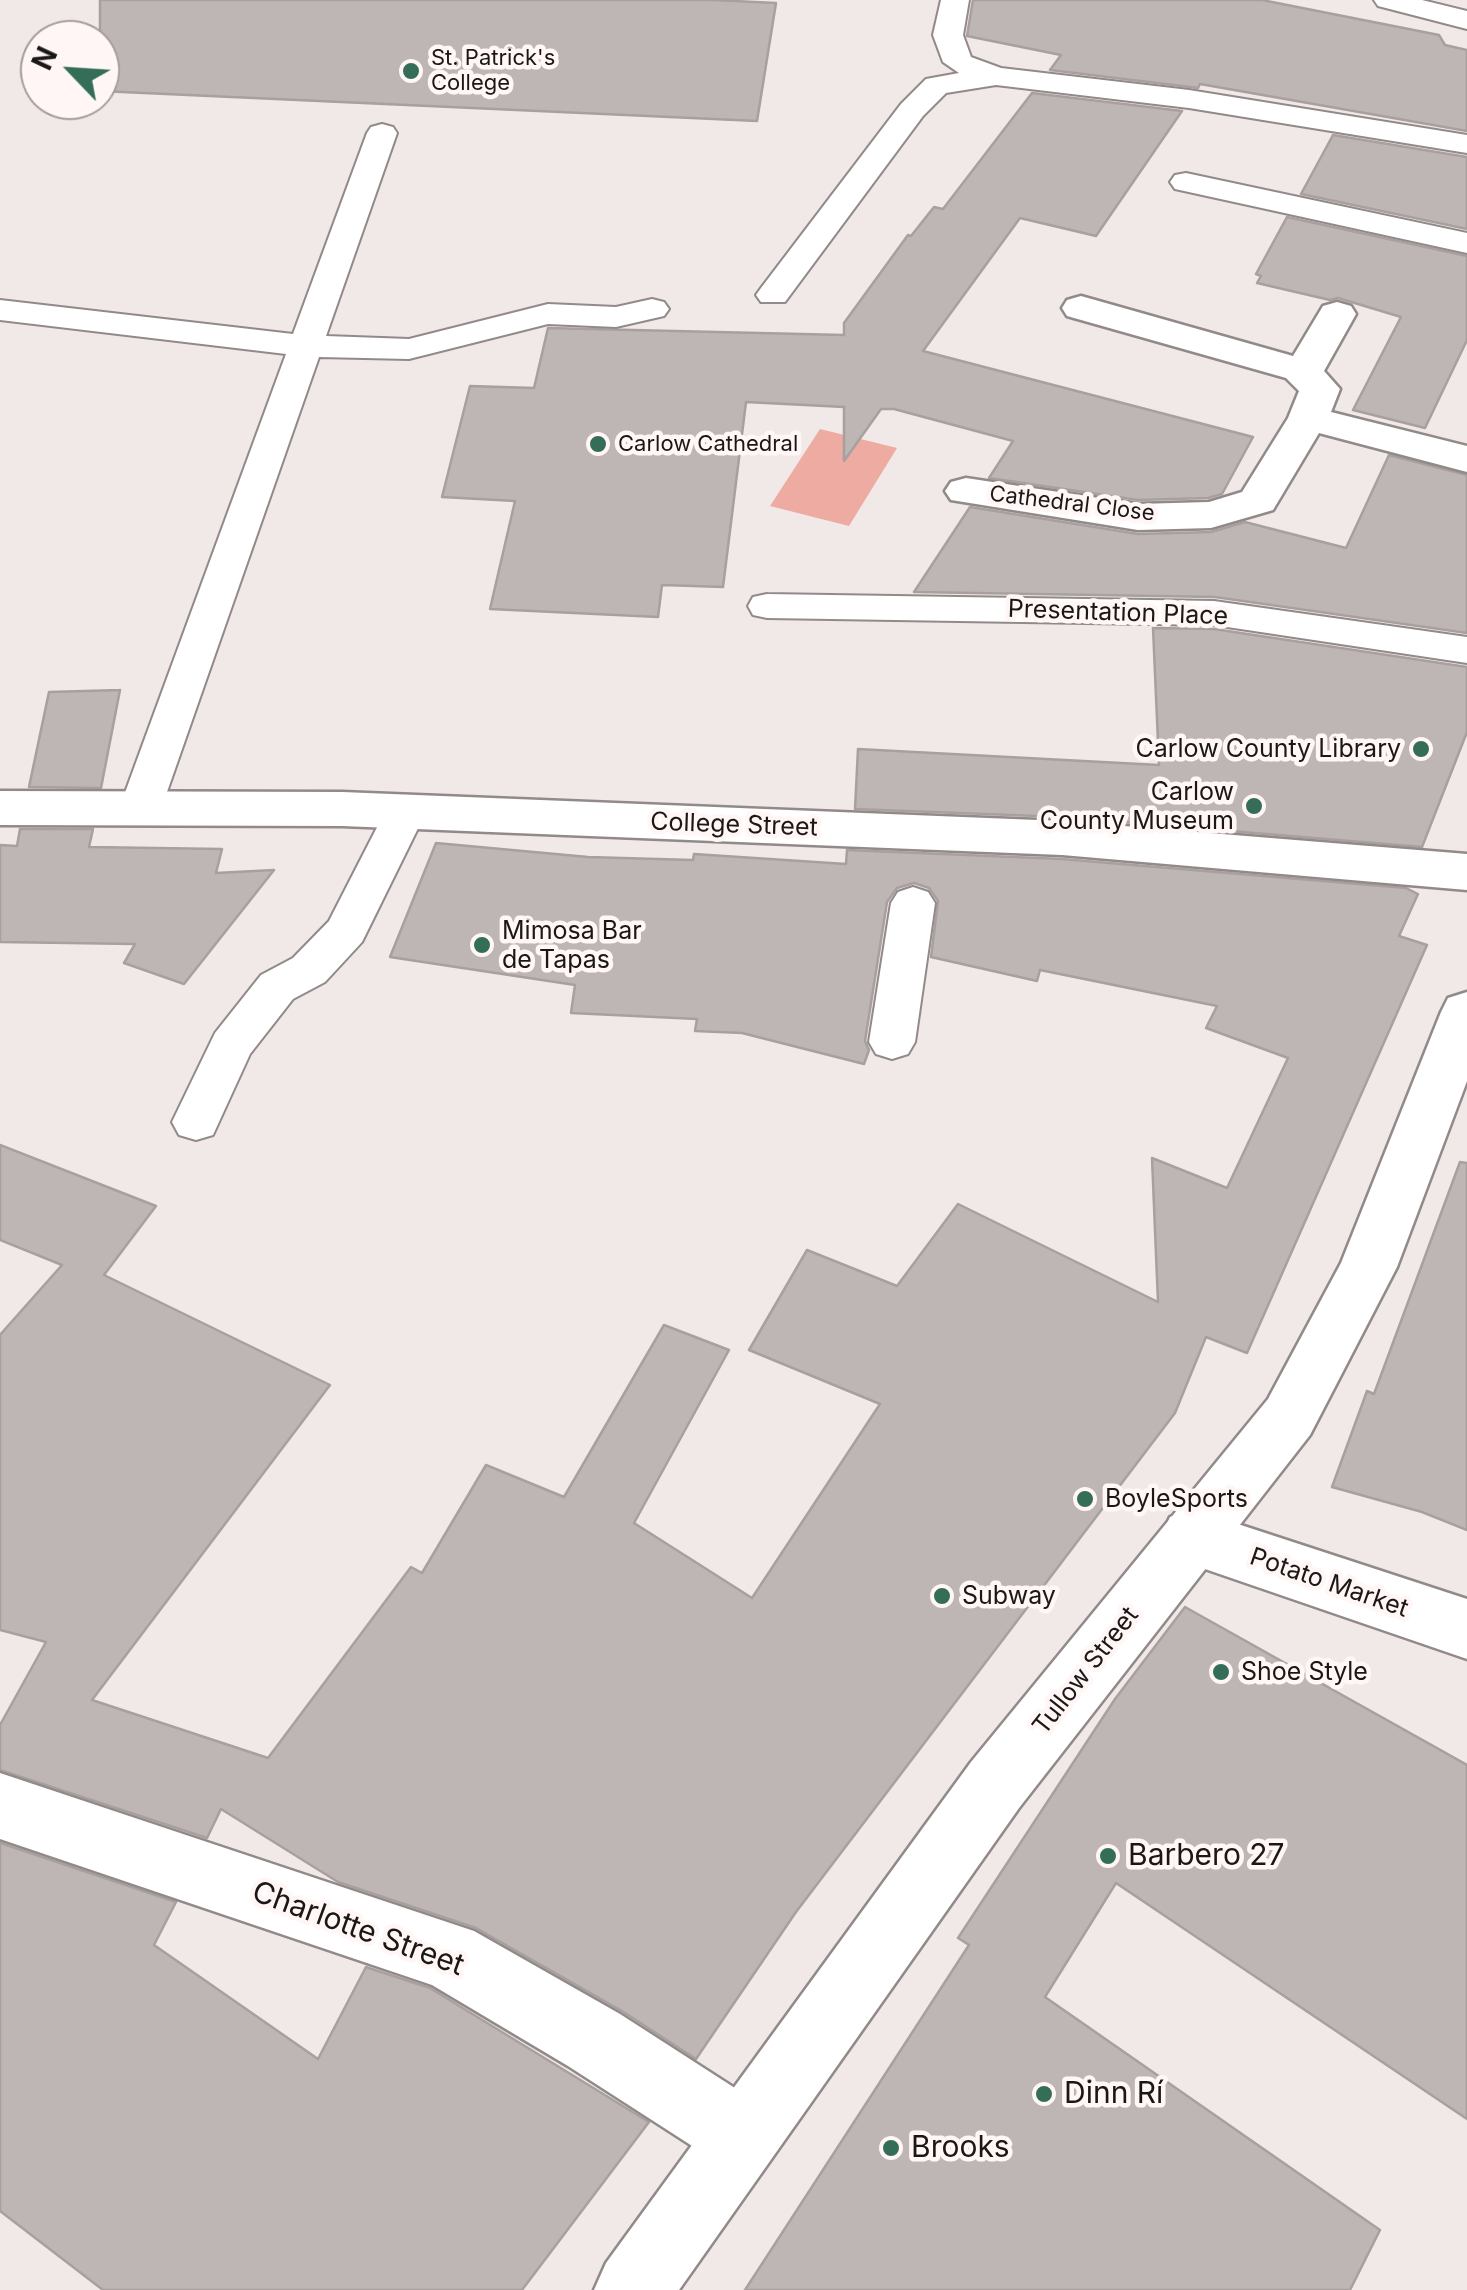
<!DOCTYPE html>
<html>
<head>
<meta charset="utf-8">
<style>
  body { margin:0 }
  #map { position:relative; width:1467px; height:2290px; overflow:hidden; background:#f1e9e8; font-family:Inter,sans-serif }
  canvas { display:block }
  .north { position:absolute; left:20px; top:20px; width:100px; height:100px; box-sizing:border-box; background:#fff6f5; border:2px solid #a39d9c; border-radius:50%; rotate:295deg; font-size:28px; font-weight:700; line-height:40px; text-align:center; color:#1a1717 }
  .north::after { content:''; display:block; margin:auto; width:35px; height:45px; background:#346e58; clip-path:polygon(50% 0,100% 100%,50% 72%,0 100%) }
</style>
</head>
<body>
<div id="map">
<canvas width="1467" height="2290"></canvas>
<div class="north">N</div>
</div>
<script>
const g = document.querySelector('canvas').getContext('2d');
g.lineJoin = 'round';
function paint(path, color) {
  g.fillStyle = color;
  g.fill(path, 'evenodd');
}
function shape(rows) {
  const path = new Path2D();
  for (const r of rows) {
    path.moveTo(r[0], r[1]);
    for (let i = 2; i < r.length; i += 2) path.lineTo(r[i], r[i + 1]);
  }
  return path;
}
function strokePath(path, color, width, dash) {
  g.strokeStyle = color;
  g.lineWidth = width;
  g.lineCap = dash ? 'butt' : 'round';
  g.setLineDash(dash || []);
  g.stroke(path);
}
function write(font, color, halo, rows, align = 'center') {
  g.font = font + ' Inter,sans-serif';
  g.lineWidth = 9;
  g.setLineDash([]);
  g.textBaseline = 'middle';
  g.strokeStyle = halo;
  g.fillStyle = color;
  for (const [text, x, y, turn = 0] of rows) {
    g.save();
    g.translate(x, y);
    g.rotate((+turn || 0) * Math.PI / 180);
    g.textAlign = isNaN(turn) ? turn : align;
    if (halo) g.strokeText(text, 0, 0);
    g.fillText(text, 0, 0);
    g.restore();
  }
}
paint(shape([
  [820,429,897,448,849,526,770,506]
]), '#edaba1');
const building = shape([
  [100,0,713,0,776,3,757,121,100,91,100,0],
  [973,0,1262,0,1439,35,1445,45,1467,50,1467,131,1200,84,1198,88,1050,70,1061,55,967,36,973,0],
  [1032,93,1182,111,1096,236,1020,218,923,351,1253,437,1222,494,1208,498,1138,500,989,478,1013,441,894,409,881,409,844,461,844,407,746,402,723,587,662,585,658,617,490,609,515,501,442,497,470,386,534,388,548,328,844,335,844,323,908,235,911,236,934,207,943,209,1032,93],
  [1333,135,1467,157,1467,229,1301,194,1333,135],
  [1287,217,1467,256,1467,340,1425,428,1353,410,1401,317,1338,298,1330,300,1257,283,1261,276,1256,274,1287,217],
  [1389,455,1467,475,1467,633,1215,597,914,592,970,507,1138,534,1211,532,1245,522,1346,548,1389,455],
  [1153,628,1214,629,1467,667,1467,732,1422,847,1062,817,855,809,858,749,1159,765,1153,628],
  [120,690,101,788,29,787,49,692,120,690],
  [20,829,93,829,89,847,222,849,216,873,274,870,184,984,124,963,135,944,0,942,0,845,17,846,20,829],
  [436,843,588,857,693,860,694,854,846,864,847,850,1062,859,1406,888,1418,894,1399,936,1427,945,1247,1353,1206,1337,1175,1413,796,1912,696,2059,622,2011,476,1928,338,1882,221,1809,207,1838,0,1770,0,1725,46,1642,0,1630,0,1335,62,1265,0,1240,0,1145,156,1206,104,1275,330,1385,92,1700,268,1758,411,1567,422,1573,486,1465,564,1497,664,1325,729,1350,634,1523,752,1598,880,1404,749,1350,807,1250,897,1286,958,1204,1158,1302,1152,1158,1227,1188,1288,1058,1206,1028,1217,1006,1040,970,1037,981,931,957,938,901,929,888,914,883,897,888,887,902,865,1041,869,1050,864,1064,742,1033,695,1031,697,1019,571,1013,575,985,390,957,436,843],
  [1460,1162,1467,1163,1467,1530,1422,1512,1332,1487,1367,1391,1374,1394,1460,1162],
  [1185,1607,1467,1765,1467,2119,1116,1883,1045,1997,1380,2230,1350,2290,745,2290,969,1945,958,1938,1115,1699,1185,1607],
  [0,1843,176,1902,154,1945,318,2059,366,1967,430,1988,649,2122,522,2290,103,2290,0,2211,0,1843]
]);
paint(building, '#beb6b5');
strokePath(building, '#a7a09f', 2.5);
const service = shape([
  [941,0,969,0,963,35,971,57,1001,68,1189,90,1467,135,1467,153,1189,108,996,85,946,93,923,116,785,302,761,302,756,295,761,288,901,104,926,79,959,73,943,62,933,35,941,0],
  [1374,0,1422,0,1467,11,1467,29,1378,6,1374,0],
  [382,124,393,127,397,133,326,336,409,339,548,304,616,307,652,299,664,302,669,309,664,316,616,327,548,324,409,359,319,357,161,809,155,819,140,824,125,819,119,809,286,354,0,320,0,300,293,334,367,133,371,127,382,124],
  [1186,173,1467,233,1467,253,1175,189,1170,182,1175,175,1186,173],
  [767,594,1214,601,1467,637,1467,663,1214,625,767,618,753,615,748,606,753,597,767,594],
  [405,797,420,802,426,812,362,942,325,982,293,999,250,1054,213,1135,196,1140,179,1135,172,1122,215,1033,261,975,293,958,329,921,390,802,405,797],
  [913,887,928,892,935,903,915,1042,908,1054,892,1059,876,1054,869,1042,891,903,898,892,913,887]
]);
const minor = shape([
  [1081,296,1293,356,1323,306,1337,302,1351,306,1356,314,1324,371,1340,389,1331,412,1467,446,1467,472,1319,433,1273,510,1211,528,1138,530,951,500,945,491,951,482,966,478,1138,504,1209,502,1242,492,1288,418,1299,391,1286,378,1067,316,1062,308,1067,300,1081,296],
  [1192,1509,1467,1599,1467,1659,1170,1557,1161,1537,1170,1517,1192,1509],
  [0,1773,474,1931,620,2014,769,2110,780,2136,769,2162,743,2173,717,2162,568,2066,432,1985,0,1839,0,1773]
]);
const tertiary = shape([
  [0,791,342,792,1062,821,1467,854,1467,890,1062,855,342,826,0,825,0,791]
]);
const secondary = shape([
  [1467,992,1467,1081,1397,1267,1310,1435,1019,1808,679,2290,594,2290,606,2263,971,1762,1268,1399,1341,1263,1441,1012,1448,998,1467,992]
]);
strokePath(service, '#928a89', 4);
strokePath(minor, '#928a89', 5);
strokePath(tertiary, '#928a89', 5);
strokePath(secondary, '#928a89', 5);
paint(service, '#fff');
paint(minor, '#fff');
paint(tertiary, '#fff');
paint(secondary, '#fff');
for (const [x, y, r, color] of [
  [411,71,10,"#346e58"],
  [598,444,10,"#346e58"],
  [1421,749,10,"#346e58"],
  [1254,806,10,"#346e58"],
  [482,945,10,"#346e58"],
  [1085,1499,10,"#346e58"],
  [942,1596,10,"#346e58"],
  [1221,1672,10,"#346e58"],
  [1108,1856,10,"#346e58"],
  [1044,2094,10,"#346e58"],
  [891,2148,10,"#346e58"]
]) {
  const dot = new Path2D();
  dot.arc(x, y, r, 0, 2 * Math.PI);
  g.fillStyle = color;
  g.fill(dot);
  strokePath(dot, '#fff6f5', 4);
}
write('22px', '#1a1717', '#fff6f5', [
  ["St. Patrick's",431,58],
  ["College",431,83],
  ["Carlow Cathedral",618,444]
], 'left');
write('22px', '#1a1717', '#fff6f5', [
  ["Cathedral Close",1072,504,7]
]);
write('25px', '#1a1717', '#fff6f5', [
  ["Presentation Place",1118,613,2],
  ["College Street",734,825,2],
  ["Potato Market",1329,1583,19],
  ["Tullow Street",1086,1671,-52]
]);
write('25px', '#1a1717', '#fff6f5', [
  ["Carlow County Library",1401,749,"right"],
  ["Carlow",1234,792,"right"],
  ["County Museum",1234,821,"right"],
  ["Mimosa Bar",502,931],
  ["de Tapas",502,960],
  ["BoyleSports",1105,1499],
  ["Subway",962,1596],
  ["Shoe Style",1241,1672]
], 'left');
write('30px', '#1a1717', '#fff6f5', [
  ["Barbero 27",1128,1856],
  ["Dinn Rí",1064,2094],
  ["Brooks",911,2148]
], 'left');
write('30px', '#1a1717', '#fff6f5', [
  ["Charlotte Street",358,1929,20]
]);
</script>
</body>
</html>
